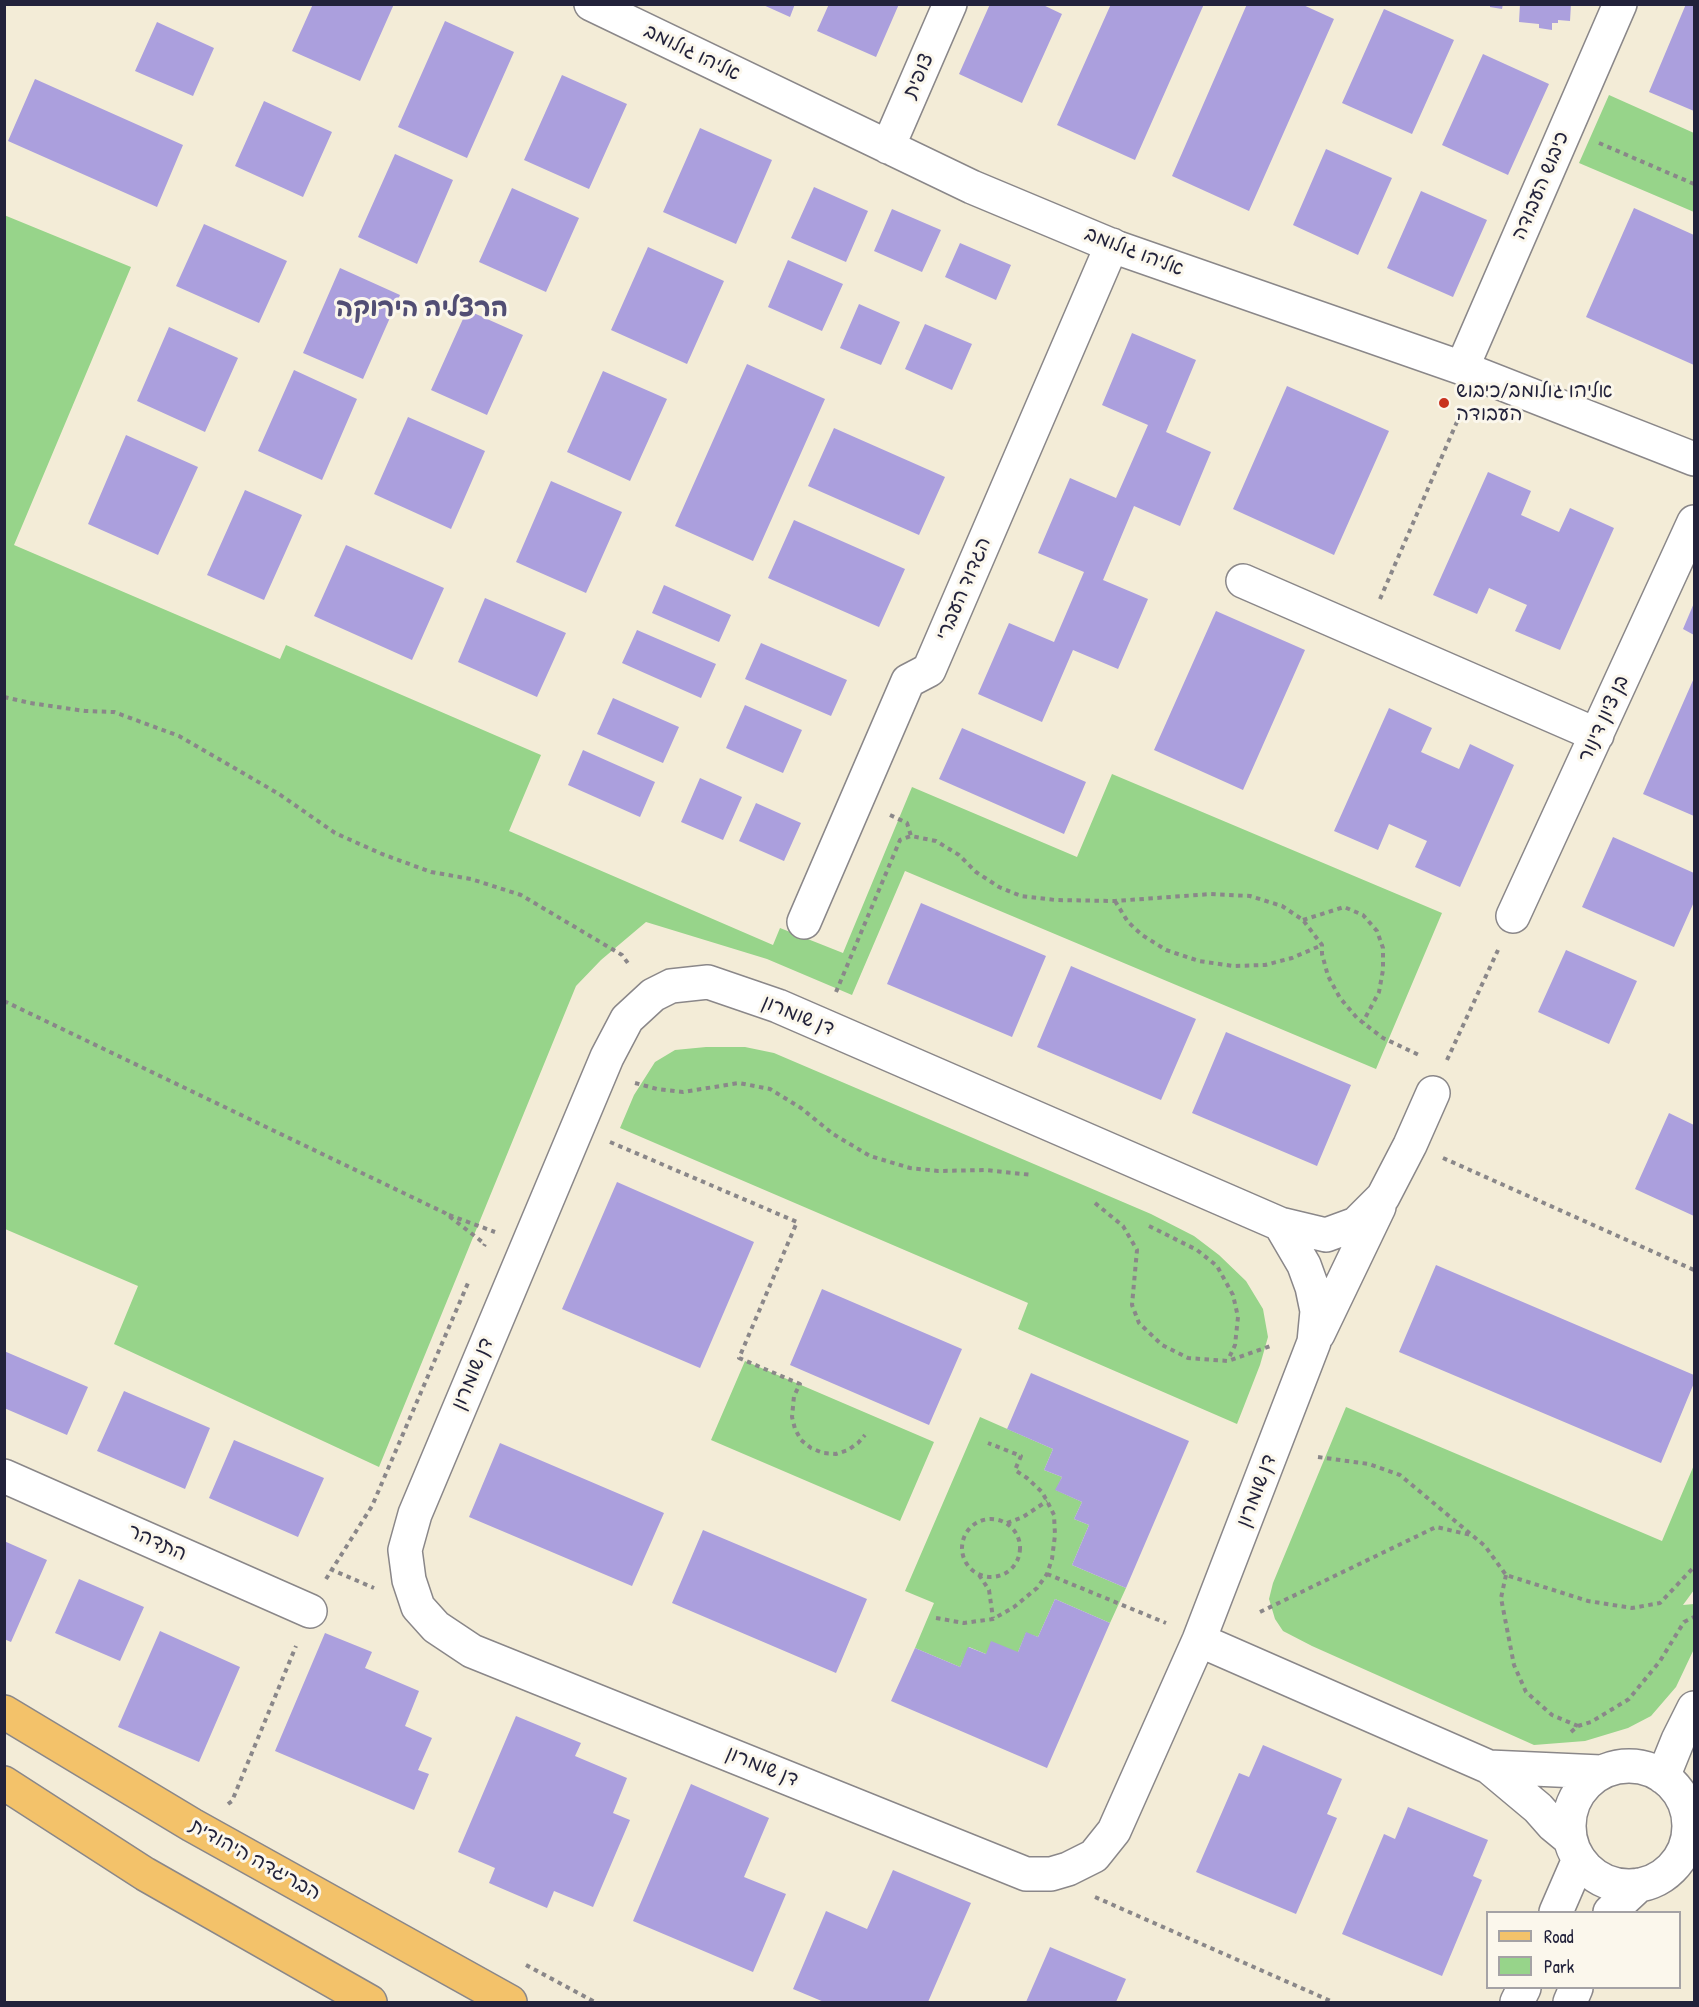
<!DOCTYPE html>
<html>
<head>
<meta charset="utf-8">
<style>
  body { margin:0 }
  #map { position:relative; width:1699px; height:2007px; overflow:hidden; background:#f3ecd7; font-family:"Patrick Hand",sans-serif }
  canvas { display:block }
  .frame { position:absolute; inset:0; border:6px solid #22223b; pointer-events:none }
  .legend { position:absolute; left:1486px; top:1911px; width:195px; height:78px; box-sizing:border-box; background:#fbf7ec; border:2px solid #a4a2a5; margin:0; padding:8px 10px; list-style:none; font-size:18px; color:#22223b }
  .legend li { display:flex; align-items:center; gap:12px; height:30px }
  .legend b { width:30px; border:2px solid #a4a2a5 }
</style>
</head>
<body>
<div id="map">
<canvas width="1699" height="2007"></canvas>
<div class="frame"></div>
<ul class="legend">
<li><b style="height:8px;background:#f3c26a"></b>Road</li>
<li><b style="height:16px;background:#97d48a"></b>Park</li>
</ul>
</div>
<script>
const g = document.querySelector('canvas').getContext('2d');
g.lineJoin = 'round';
function paint(path, color) {
  g.fillStyle = color;
  g.fill(path, 'evenodd');
}
function shape(rows) {
  const path = new Path2D();
  for (const r of rows) {
    if (r.length === 3) {
      path.moveTo(r[0] + r[2], r[1]);
      path.arc(r[0], r[1], r[2], 0, 2 * Math.PI);
      continue;
    }
    path.moveTo(r[0], r[1]);
    for (let i = 2; i < r.length; i += 2) path.lineTo(r[i], r[i + 1]);
  }
  return path;
}
function strokePath(path, color, width, dash) {
  g.strokeStyle = color;
  g.lineWidth = width;
  g.lineCap = dash ? 'butt' : 'round';
  g.setLineDash(dash || []);
  g.stroke(path);
}
function write(font, color, halo, rows, align = 'center') {
  g.font = font + ' "Patrick Hand","Playpen Sans Hebrew",sans-serif';
  g.lineWidth = 6;
  g.setLineDash([]);
  g.textBaseline = 'middle';
  g.strokeStyle = halo;
  g.fillStyle = color;
  for (const [text, x, y, turn = 0] of rows) {
    g.save();
    g.translate(x, y);
    g.rotate((+turn || 0) * Math.PI / 180);
    g.textAlign = isNaN(turn) ? turn : align;
    if (halo) g.strokeText(text, 0, 0);
    g.fillText(text, 0, 0);
    g.restore();
  }
}
paint(shape([
  [1609,95,1694,133,1694,212,1579,163],
  [4,215,131,267,14,545,280,659,286,645,541,755,509,831,773,945,780,928,843,953,912,787,1077,857,1112,774,1442,913,1376,1069,905,871,852,995,767,959,646,922,601,960,576,986,379,1467,114,1344,138,1286,5,1229],
  [706,1047,745,1047,774,1053,1151,1214,1194,1236,1219,1255,1246,1281,1263,1309,1268,1337,1260,1365,1237,1424,1018,1329,1028,1303,620,1128,634,1095,655,1062,675,1050],
  [745,1361,934,1442,900,1521,711,1440],
  [1346,1407,1662,1541,1694,1465,1694,1590,1683,1605,1694,1604,1694,1649,1676,1687,1651,1716,1628,1728,1585,1741,1534,1745,1312,1646,1283,1631,1275,1619,1269,1599,1273,1583],
  [980,1417,1053,1449,1044,1470,1062,1477,1056,1490,1082,1502,1074,1519,1089,1525,1072,1565,1126,1588,1110,1623,1055,1599,1038,1637,1026,1633,1018,1652,986,1654,969,1647,960,1667,915,1648,934,1603,905,1591]
]), '#97d48a');
paint(shape([
  [313,4,394,4,360,81,292,51],
  [761,4,795,4,790,17],
  [829,4,899,4,876,57,817,31],
  [990,4,1041,4,1062,14,1022,103,959,74],
  [1111,4,1204,4,1135,160,1057,125],
  [1247,4,1301,4,1334,19,1249,211,1172,176],
  [1490,4,1503,4,1502,9,1490,7],
  [1520,4,1571,4,1570,21,1558,20,1558,23,1552,23,1552,30,1539,28,1539,24,1519,22],
  [1686,4,1694,4,1694,111,1649,92],
  [1384,9,1454,40,1412,134,1342,103],
  [445,21,514,52,467,158,398,127],
  [157,22,214,48,193,96,135,71],
  [1483,54,1549,84,1508,175,1442,145],
  [562,75,627,104,589,189,524,160],
  [35,79,183,145,157,207,8,141],
  [264,101,332,132,303,197,235,166],
  [700,128,772,160,736,244,663,212],
  [1326,149,1392,178,1358,255,1293,225],
  [395,154,453,180,417,264,358,237],
  [814,187,868,211,846,262,791,238],
  [512,188,579,218,546,292,479,262],
  [1421,191,1487,220,1453,297,1387,268],
  [1634,208,1694,235,1694,365,1586,317],
  [892,209,941,230,922,272,874,251],
  [204,224,287,261,259,323,176,286],
  [960,243,1011,265,996,300,945,277],
  [648,247,724,281,687,364,611,330],
  [788,260,843,284,822,331,768,307],
  [340,268,400,295,363,379,303,353],
  [859,304,900,322,881,365,840,348],
  [467,310,523,335,487,415,431,390],
  [925,324,972,344,952,390,905,369],
  [169,327,238,358,205,432,137,401],
  [1132,333,1196,360,1166,432,1211,452,1180,526,1134,506,1103,580,1148,599,1118,669,1073,650,1042,722,978,694,1009,623,1054,642,1084,572,1038,553,1070,478,1116,498,1148,425,1102,405],
  [747,364,825,399,753,561,675,526],
  [294,370,357,399,322,480,258,451],
  [603,371,667,399,630,481,567,452],
  [1287,386,1389,431,1334,555,1233,509],
  [408,417,485,451,451,529,374,494],
  [834,428,945,477,919,535,808,486],
  [126,435,198,467,158,555,88,524],
  [1488,472,1531,491,1521,515,1559,532,1570,508,1614,528,1560,650,1515,631,1527,605,1489,588,1477,614,1433,595],
  [551,481,622,512,586,593,516,562],
  [245,490,302,515,264,600,207,575],
  [794,520,905,569,879,627,768,578],
  [346,545,444,588,412,660,314,616],
  [664,585,731,615,719,642,652,613],
  [485,598,566,633,537,697,458,662],
  [1694,603,1694,635,1683,629],
  [1216,611,1305,650,1243,790,1154,750],
  [637,630,716,664,701,698,622,663],
  [761,643,847,680,831,716,745,679],
  [1694,678,1694,816,1643,794],
  [613,698,679,727,663,763,597,734],
  [745,705,802,730,783,773,726,748],
  [1389,708,1432,728,1421,752,1459,769,1470,744,1514,765,1460,887,1415,867,1427,841,1389,824,1378,850,1334,831],
  [962,728,1086,782,1064,834,939,779],
  [583,750,655,782,640,817,568,785],
  [700,778,742,797,723,840,681,822],
  [756,803,801,823,784,861,739,841],
  [1613,837,1694,873,1694,902,1674,947,1582,907],
  [921,903,1046,956,1012,1037,887,984],
  [1566,950,1637,981,1609,1044,1538,1012],
  [1071,966,1196,1019,1161,1100,1037,1047],
  [1226,1032,1351,1085,1317,1166,1192,1113],
  [1669,1113,1694,1125,1694,1216,1635,1189],
  [617,1182,754,1242,700,1368,562,1309],
  [1436,1265,1694,1375,1694,1383,1661,1463,1399,1352],
  [822,1289,962,1349,929,1425,790,1365],
  [4,1351,88,1387,67,1435,4,1408],
  [1031,1373,1189,1441,1126,1588,1072,1565,1089,1525,1074,1519,1082,1502,1055,1490,1062,1477,1044,1470,1053,1449,1007,1429],
  [124,1391,210,1428,185,1489,97,1451],
  [234,1440,324,1478,298,1537,209,1498],
  [500,1443,664,1513,632,1586,469,1517],
  [703,1530,867,1599,836,1673,672,1603],
  [4,1541,47,1560,11,1642,4,1639],
  [79,1579,144,1607,120,1661,55,1633],
  [1055,1599,1110,1623,1047,1768,891,1701,915,1648,960,1667,968,1647,986,1654,991,1641,1018,1652,1026,1632,1038,1637],
  [160,1631,240,1667,199,1762,118,1727],
  [325,1633,372,1652,365,1668,419,1691,405,1726,432,1738,418,1770,429,1774,414,1810,275,1751],
  [516,1716,581,1743,575,1756,627,1778,613,1813,630,1820,593,1907,554,1891,547,1908,489,1883,495,1868,458,1852],
  [1263,1745,1342,1779,1327,1814,1337,1818,1296,1914,1196,1872,1239,1773,1249,1777],
  [691,1784,769,1818,744,1877,786,1894,753,1972,633,1921],
  [1408,1807,1488,1840,1473,1876,1482,1880,1442,1976,1342,1934,1384,1834,1395,1839],
  [893,1870,971,1903,928,2002,824,2002,793,1989,826,1911,867,1929],
  [1050,1947,1126,1979,1116,2002,1026,2002]
]), '#ab9fdd');
const minor = shape([
  [591,4,972,187,1118,248,1462,368,1694,459],
  [888,147,950,4],
  [1462,368,1620,4],
  [1243,581,1597,735],
  [1513,916,1694,522],
  [804,922,908,681,929,670,1112,245],
  [1280,1224,1304,1265,1312,1287,1317,1311,1314,1342,1199,1640,1114,1831,1094,1856,1068,1869,1051,1874,1026,1874,472,1651,436,1627,418,1607,409,1580,405,1550,415,1514,607,1057,627,1019,653,995,671,986,708,982,778,1006,1280,1224,1326,1235,1356,1224,1383,1197,1410,1145,1433,1093],
  [1318,1334,1379,1207],
  [4,1476,310,1611],
  [1199,1640,1489,1767,1538,1808,1553,1825,1570,1839],
  [1629,1826,60],
  [1489,1767,1601,1772],
  [1663,1777,1678,1740,1694,1708],
  [1556,1912,1579,1859],
  [1610,1912,1639,1885],
  [1517,2002,1524,1988],
  [1570,2002,1576,1988]
]);
const major = shape([
  [4,1712,192,1825,510,2002],
  [4,1783,145,1874,370,2002]
]);
strokePath(minor, '#8a8789', 36);
strokePath(major, '#8a8789', 36);
strokePath(shape([
  [1599,143,1694,184],
  [1380,599,1463,408],
  [4,697,30,703,85,711,114,712,179,736,279,794,335,833,382,854,431,872,471,879,521,895,622,955,630,966],
  [890,815,907,823,911,836],
  [1115,901,1128,922,1142,935,1166,950,1199,961,1233,966,1265,965,1292,958,1322,945],
  [1303,920,1344,907,1363,915,1377,931,1383,948,1383,970,1379,992,1363,1022],
  [836,992,900,840,911,836,936,841,959,855,976,872,999,887,1021,896,1055,900,1115,901,1211,894,1250,896,1282,906,1303,920,1322,945,1322,954,1328,976,1340,998,1357,1018,1383,1038,1419,1055],
  [4,1001,445,1213,485,1244,484,1246],
  [1447,1060,1498,950],
  [635,1083,657,1089,683,1092,739,1083,770,1089,801,1108,833,1134,870,1156,910,1168,938,1171,986,1170,1032,1175],
  [610,1142,797,1222,739,1358,800,1384,794,1396,792,1417,795,1429,801,1440,811,1448,823,1453,836,1454,848,1450,858,1443,865,1435],
  [1443,1158,1694,1270],
  [1095,1203,1123,1226,1137,1250,1132,1305,1139,1323,1162,1345,1188,1358,1228,1361,1273,1345],
  [449,1215,495,1232],
  [1149,1226,1197,1250,1217,1266,1233,1295,1238,1317,1235,1345,1228,1360],
  [1318,1457,1369,1464,1400,1475,1485,1546,1506,1575,1588,1601,1632,1608,1660,1603,1694,1567],
  [991,1548,29],
  [1007,1523,1023,1517,1047,1501],
  [330,1569,374,1588],
  [1047,1574,1166,1623],
  [979,1575,989,1590,993,1618],
  [1506,1575,1501,1598,1514,1665,1526,1692,1552,1715,1578,1726],
  [326,1579,372,1506,468,1283],
  [1260,1612,1436,1527,1471,1535],
  [936,1618,964,1623,993,1619,1014,1607,1037,1588,1047,1574,1052,1559,1055,1535,1054,1515,1047,1501,1042,1492,1027,1478,1015,1470,1021,1456,988,1443],
  [1571,1732,1578,1726,1591,1722,1629,1699,1660,1661,1684,1622,1694,1617],
  [228,1804,232,1801,296,1646],
  [1095,1897,1333,2002],
  [526,1965,595,2002]
]), '#8a8789', 4, [4.5, 4.5]);
strokePath(minor, '#fff', 33);
strokePath(major, '#f3c26a', 33);
for (const [x, y, r, color] of [
  [1444,403,6,"#c8321e"]
]) {
  const dot = new Path2D();
  dot.arc(x, y, r, 0, 2 * Math.PI);
  g.fillStyle = color;
  g.fill(dot);
  strokePath(dot, '#fbf7ec', 2);
}
write('20px', '#22223b', '#fbf7ec', [
  ["אליהו גולומב",692,53,26],
  ["צופית",919,76,-66],
  ["כיבוש העבודה",1541,186,-67],
  ["אליהו גולומב",1134,252,21],
  ["הגדוד העברי",964,589,-67],
  ["בן ציון דינור",1604,719,-65],
  ["דן שומרון",798,1016,22],
  ["דן שומרון",473,1374,-67],
  ["דן שומרון",1257,1491,-69],
  ["התדהר",157,1543,24],
  ["דן שומרון",762,1767,22],
  ["הבריגדה היהודית",255,1860,29]
]);
write('20px', '#22223b', '#fbf7ec', [
  ["אליהו גולומב/כיבוש",1456,392],
  ["העבודה",1456,415]
], 'left');
write('bold 26px', '#524e74', '#fbf7ec', [
  ["הרצליה הירוקה",422,309]
]);
</script>
</body>
</html>
